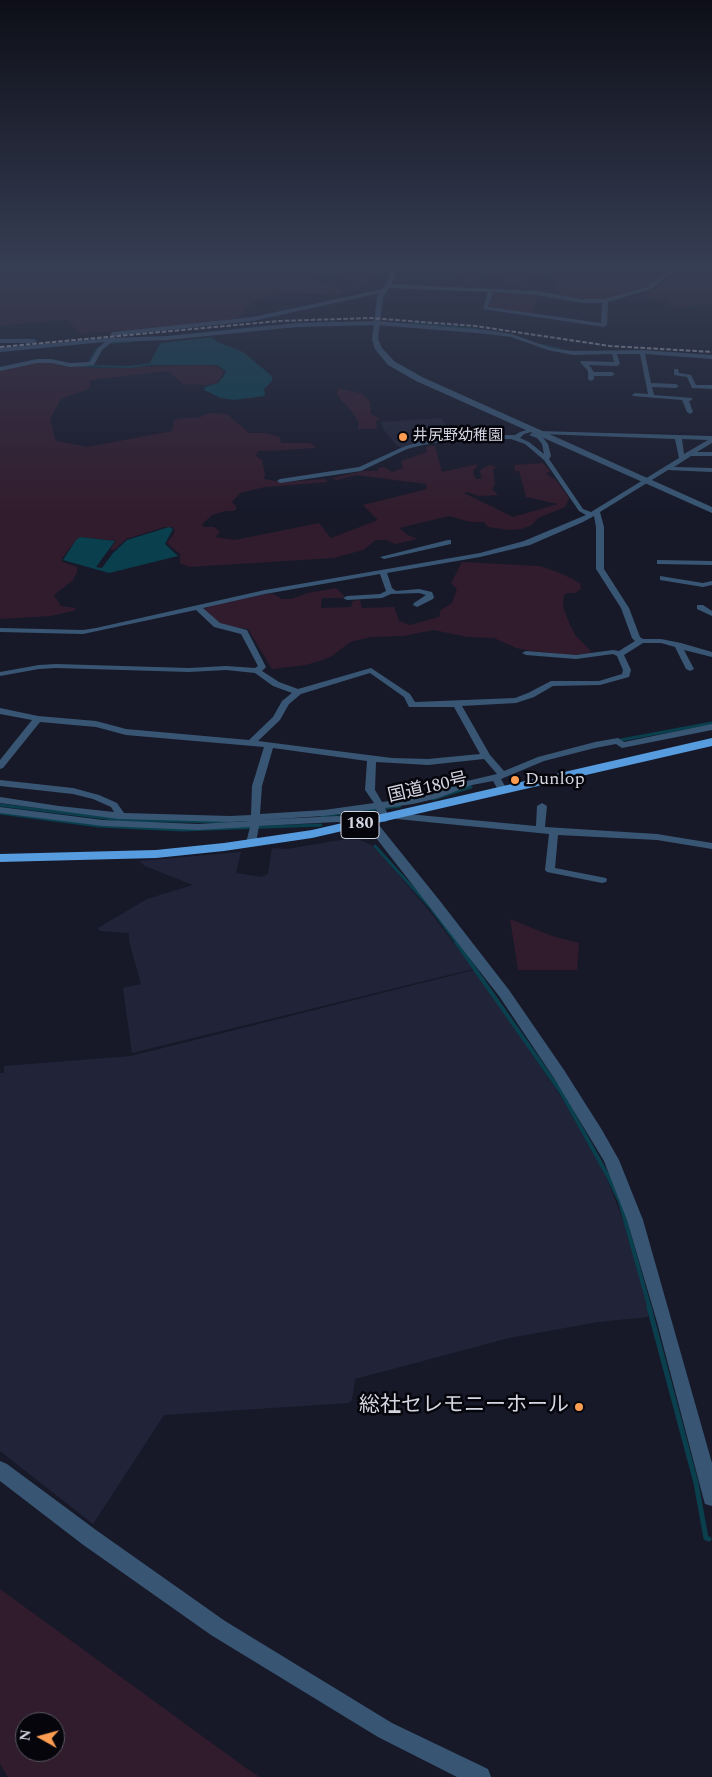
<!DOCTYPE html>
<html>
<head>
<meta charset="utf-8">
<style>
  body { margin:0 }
  #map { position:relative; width:712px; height:1777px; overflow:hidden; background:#171929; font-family:Spectral,serif }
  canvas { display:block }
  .north { position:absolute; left:15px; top:1712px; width:50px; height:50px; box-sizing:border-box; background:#05050b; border:1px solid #585961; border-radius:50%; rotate:277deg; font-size:14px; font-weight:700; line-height:20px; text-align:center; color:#d4d6e2 }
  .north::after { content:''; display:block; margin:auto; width:18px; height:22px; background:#fc9d52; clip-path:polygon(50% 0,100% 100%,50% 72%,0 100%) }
</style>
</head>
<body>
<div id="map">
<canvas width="712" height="1777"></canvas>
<div class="north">N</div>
</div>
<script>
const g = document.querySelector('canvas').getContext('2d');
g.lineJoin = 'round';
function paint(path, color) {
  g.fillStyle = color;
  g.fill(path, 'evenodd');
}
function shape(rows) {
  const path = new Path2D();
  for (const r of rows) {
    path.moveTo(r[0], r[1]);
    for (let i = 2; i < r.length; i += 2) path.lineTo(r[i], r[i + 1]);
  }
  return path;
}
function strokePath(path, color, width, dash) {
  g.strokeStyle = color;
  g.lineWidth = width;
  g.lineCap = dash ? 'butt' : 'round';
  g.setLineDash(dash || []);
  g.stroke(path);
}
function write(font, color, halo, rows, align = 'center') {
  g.font = font + ' Spectral,"Noto Sans JP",serif';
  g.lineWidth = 5;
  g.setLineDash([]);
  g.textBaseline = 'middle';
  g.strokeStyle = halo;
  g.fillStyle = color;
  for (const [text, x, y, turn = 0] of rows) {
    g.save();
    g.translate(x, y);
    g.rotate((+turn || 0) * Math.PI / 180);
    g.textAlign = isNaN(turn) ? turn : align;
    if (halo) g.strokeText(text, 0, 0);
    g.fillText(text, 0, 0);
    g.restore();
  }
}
paint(shape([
  [442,418,447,428,445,430,447,438,402,448,397,446,383,429,381,422],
  [347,839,360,840,375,847,432,914,473,969,132,1053,123,988,141,984,129,941,129,933,100,931,98,928,147,899,193,885,145,866,139,861,241,852,236,873,262,877,268,874,272,848,287,849],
  [474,970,560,1095,606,1176,626,1228,649,1310,648,1317,598,1322,509,1338,355,1379,352,1400,349,1403,164,1415,93,1524,0,1451,0,1073,4,1073,4,1066,131,1056]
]), '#212438');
paint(shape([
  [0,265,378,265,383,273,365,282,343,280,335,274,318,274,312,277,315,281,343,290,342,293,331,295,286,292,255,300,246,307,243,314,237,318,212,323,79,334,68,319,0,326],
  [450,265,600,265,604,269,617,272,646,270,646,272,662,276,650,286,618,297,596,300,575,298,561,294,555,287,557,280,549,274,541,275,515,284,504,283,505,277,479,274,475,275,475,284,470,285,455,273],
  [696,272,712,275,712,304,683,307,672,306,668,302,647,297,645,292,656,287,671,275],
  [493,293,496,293,538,295,533,313,489,308,488,306],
  [37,362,47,362,64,366,97,368,202,365,215,366,223,371,222,376,216,383,207,385,183,384,168,371,91,380,89,382,91,388,61,399,50,419,56,441,87,447,172,431,174,420,184,418,198,418,209,413,227,414,249,433,265,433,280,437,281,443,309,443,316,446,314,448,286,450,258,451,256,456,262,460,265,474,264,479,282,482,325,479,328,482,265,487,240,493,232,502,237,508,234,511,226,511,212,515,202,524,204,527,214,527,220,532,215,537,235,540,319,523,331,538,378,520,363,505,423,490,427,488,426,484,356,475,337,480,332,478,363,471,378,471,378,468,384,467,392,472,403,468,401,461,427,452,426,447,429,446,435,446,442,472,478,464,473,472,476,479,482,479,480,471,483,468,490,465,496,467,493,470,495,484,492,489,498,495,478,496,468,492,464,493,513,517,558,504,526,497,519,471,515,471,514,465,543,463,550,471,546,474,556,480,569,498,565,507,538,518,532,525,521,529,509,530,488,527,484,522,470,522,449,516,399,528,406,534,417,539,396,544,386,540,376,540,363,550,334,558,189,567,180,563,180,554,167,543,175,532,173,527,165,527,126,539,114,550,110,549,116,541,80,537,77,539,62,558,62,562,77,567,77,572,73,580,54,595,61,606,76,608,74,611,50,616,0,619,0,370],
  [338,388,362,394,370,402,371,414,381,419,376,421,377,429,358,429,359,423,353,413,337,395],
  [462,562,540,566,560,573,580,583,581,589,575,593,567,593,564,595,563,607,570,625,576,636,591,651,590,654,572,655,531,651,516,648,494,638,467,637,434,630,403,636,371,637,350,642,332,656,322,660,306,665,272,669,248,629,222,625,206,613,204,609,212,605,272,593,282,599,291,599,308,593,336,588,344,596,342,598,322,598,321,608,351,607,353,601,360,600,362,608,394,607,399,621,410,625,439,617,441,610,452,603,457,589,451,583],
  [510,919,552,936,579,943,577,970,518,970],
  [0,1589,246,1768,260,1777,8,1777,0,1764],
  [25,1722,55,1722,55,1752,25,1752]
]), '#311c2d');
paint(shape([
  [211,337,218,342,243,352,272,376,272,381,264,389,265,396,234,400,221,398,204,390,205,387,218,383,224,376,226,371,217,365,149,365,159,345,162,343],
  [169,527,173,529,165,544,178,556,109,573,63,560,76,540,80,537,115,541,96,567,102,568,113,553,127,540]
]), '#0a3f4e');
strokePath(shape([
  [317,323,338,322],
  [413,323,477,329],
  [168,337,271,326],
  [109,343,132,341],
  [541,345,560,349],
  [76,366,87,366,97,349,103,345],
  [87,366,130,367,151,364]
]), '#0a3f4e', 2);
strokePath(shape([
  [621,740,712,723],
  [433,799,471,787],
  [0,805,122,820,228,822],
  [0,813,99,826,183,830,321,825],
  [322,816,400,806],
  [269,819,293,818],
  [375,846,431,908,457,943]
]), '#0a3f4e', 3);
strokePath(shape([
  [456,942,561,1092,608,1176,620,1202,650,1309]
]), '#0a3f4e', 4);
strokePath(shape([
  [649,1307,696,1483,706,1538,709,1539]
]), '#0a3f4e', 5);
paint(shape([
  [712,269,712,271,680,272,670,275,651,289,608,302,607,325,604,327,483,309,488,292,388,288,385,286,388,284,537,291,582,299,605,299,647,287,666,273,680,270,712,269],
  [493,292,537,295,582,303,602,303,601,323,488,307,493,292],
  [383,289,385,292,253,321,113,336,110,334,113,332,253,317,383,289],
  [377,321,487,330,512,334,551,348,573,351,642,350,712,355,712,359,645,354,651,383,676,384,679,386,676,388,652,387,654,395,692,398,692,400,689,401,693,412,690,414,687,412,682,400,633,396,632,395,635,393,648,394,640,354,617,354,620,364,617,366,589,365,594,372,612,372,615,374,612,376,594,376,594,379,591,381,588,379,588,371,580,362,581,361,614,362,612,354,573,355,548,350,511,337,487,334,377,325,297,327,168,340,112,342,102,350,94,365,70,367,51,363,37,363,0,371,0,367,37,359,51,359,70,363,90,362,98,348,105,342,0,352,0,348,109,338,168,336,297,323,377,321],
  [0,339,34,339,37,341,34,343,0,343,0,339],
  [674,369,678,369,679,373,691,375,696,385,712,385,712,389,692,388,687,377,674,375,674,369],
  [533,428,535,429,535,431,524,434,520,438,529,442,544,454,542,444,537,438,529,435,532,433,541,435,548,444,551,456,549,459,583,509,591,512,679,458,675,439,541,434,539,433,539,431,712,436,712,443,697,452,712,452,712,456,691,456,674,467,712,468,712,472,668,470,600,512,604,527,604,569,629,608,640,637,643,639,661,639,681,643,712,652,712,657,684,650,694,669,690,671,686,669,675,647,661,643,643,643,624,655,631,670,629,677,600,685,553,686,534,697,516,703,462,706,490,755,504,771,538,757,595,742,618,738,624,742,712,724,712,730,622,748,616,744,595,748,544,761,501,779,508,791,506,793,500,793,493,781,472,785,438,798,413,804,385,808,390,819,385,822,382,821,376,809,324,816,260,820,337,816,368,819,373,822,368,825,337,822,259,826,256,843,251,846,246,843,250,827,198,830,103,826,0,813,0,807,103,820,198,824,250,821,230,822,119,819,0,803,0,797,59,806,114,812,111,807,93,799,73,794,0,786,0,780,73,788,99,795,117,803,124,813,230,816,251,815,252,786,264,747,126,735,96,727,40,722,3,768,0,769,0,760,32,720,0,714,0,708,38,716,96,721,126,729,249,740,273,717,282,701,292,693,273,686,255,673,226,670,189,672,56,668,39,669,0,676,0,672,39,665,56,664,189,668,226,666,255,668,258,666,241,634,214,627,196,610,83,634,0,632,0,628,83,630,96,628,265,590,480,553,524,541,586,515,579,511,544,460,525,444,511,439,454,440,423,445,407,449,361,471,280,483,277,481,280,479,359,467,403,447,422,441,454,436,515,435,520,432,533,428],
  [682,439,708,440,684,454,682,439],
  [594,516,596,527,596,569,621,608,632,638,635,641,619,651,613,650,576,655,526,651,522,653,526,655,576,659,613,654,617,656,623,670,622,674,599,681,551,681,528,693,515,698,415,702,410,694,371,668,298,689,279,682,262,671,266,667,247,630,220,623,203,608,265,594,380,574,386,591,380,594,347,596,343,598,347,600,382,598,391,594,419,593,426,595,414,603,413,605,417,607,433,599,434,597,432,592,419,589,396,591,392,588,387,573,480,557,530,545,583,522,594,516],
  [370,673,404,697,409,707,454,707,480,754,428,759,392,758,258,741,280,720,289,704,301,694,370,673],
  [273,748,367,761,365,790,374,803,324,810,260,814,262,786,273,748],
  [484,759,497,774,467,781,435,793,413,798,382,802,375,790,376,762,428,765,484,759],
  [448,540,451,540,451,544,384,559,380,557,448,540],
  [657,560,712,561,712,565,660,564,657,564,657,560],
  [660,576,703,583,712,581,712,585,703,587,660,580,660,576],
  [697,605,703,605,712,611,712,616,697,609,697,605],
  [542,803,547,806,545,827,657,834,712,843,712,849,657,840,558,835,555,868,606,878,607,880,606,882,602,883,547,872,545,870,549,834,397,819,392,816,397,813,536,826,537,806,542,803]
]), '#385673');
paint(shape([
  [385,265,391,265,396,277,383,297,378,339,382,348,394,361,422,377,712,507,712,513,416,381,388,365,375,349,372,339,377,297,390,277,385,265],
  [370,818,374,819,440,901,509,990,564,1070,602,1130,619,1160,643,1220,712,1463,712,1506,705,1504,703,1497,657,1322,627,1220,604,1161,554,1078,499,996,366,825,364,822,370,818],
  [0,1461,7,1464,96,1530,225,1621,392,1723,488,1769,491,1777,457,1777,378,1737,211,1635,82,1544,0,1481,0,1461]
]), '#385673');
paint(shape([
  [712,738,712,746,312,838,224,851,156,858,0,862,0,854,156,850,224,843,312,830,712,738]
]), '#569cdf');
strokePath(shape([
  [0,347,279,321,370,318,475,326,610,346,712,352]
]), '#b0b2be', 2, [4.5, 2]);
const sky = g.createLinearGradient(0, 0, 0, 514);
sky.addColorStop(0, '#0d0e17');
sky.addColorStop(0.52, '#363e54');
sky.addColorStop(1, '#363e5400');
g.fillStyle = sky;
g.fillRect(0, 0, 712, 514);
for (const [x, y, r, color] of [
  [403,437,5,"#fc9d52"],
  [515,780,5,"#fc9d52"],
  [579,1407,5,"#fc9d52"]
]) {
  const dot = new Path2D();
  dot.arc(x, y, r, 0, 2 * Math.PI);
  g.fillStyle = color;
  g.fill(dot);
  strokePath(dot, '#05050b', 2);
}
write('15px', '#d4d6e2', '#05050b', [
  ["井尻野幼稚園",413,437]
], 'left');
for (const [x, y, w] of [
  [360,825,38]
]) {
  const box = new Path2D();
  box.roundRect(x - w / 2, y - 13.5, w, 27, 4);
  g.fillStyle = '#05050b';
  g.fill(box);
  strokePath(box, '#d4d6e2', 1);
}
write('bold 16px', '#d4d6e2', null, [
  ["180",360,825]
]);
write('18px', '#d4d6e2', '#05050b', [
  ["Dunlop",525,780]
], 'left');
write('18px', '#d4d6e2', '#05050b', [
  ["国道180号",428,789,-13]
]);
write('21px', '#d4d6e2', '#05050b', [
  ["総社セレモニーホール",569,1407]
], 'right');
</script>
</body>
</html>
